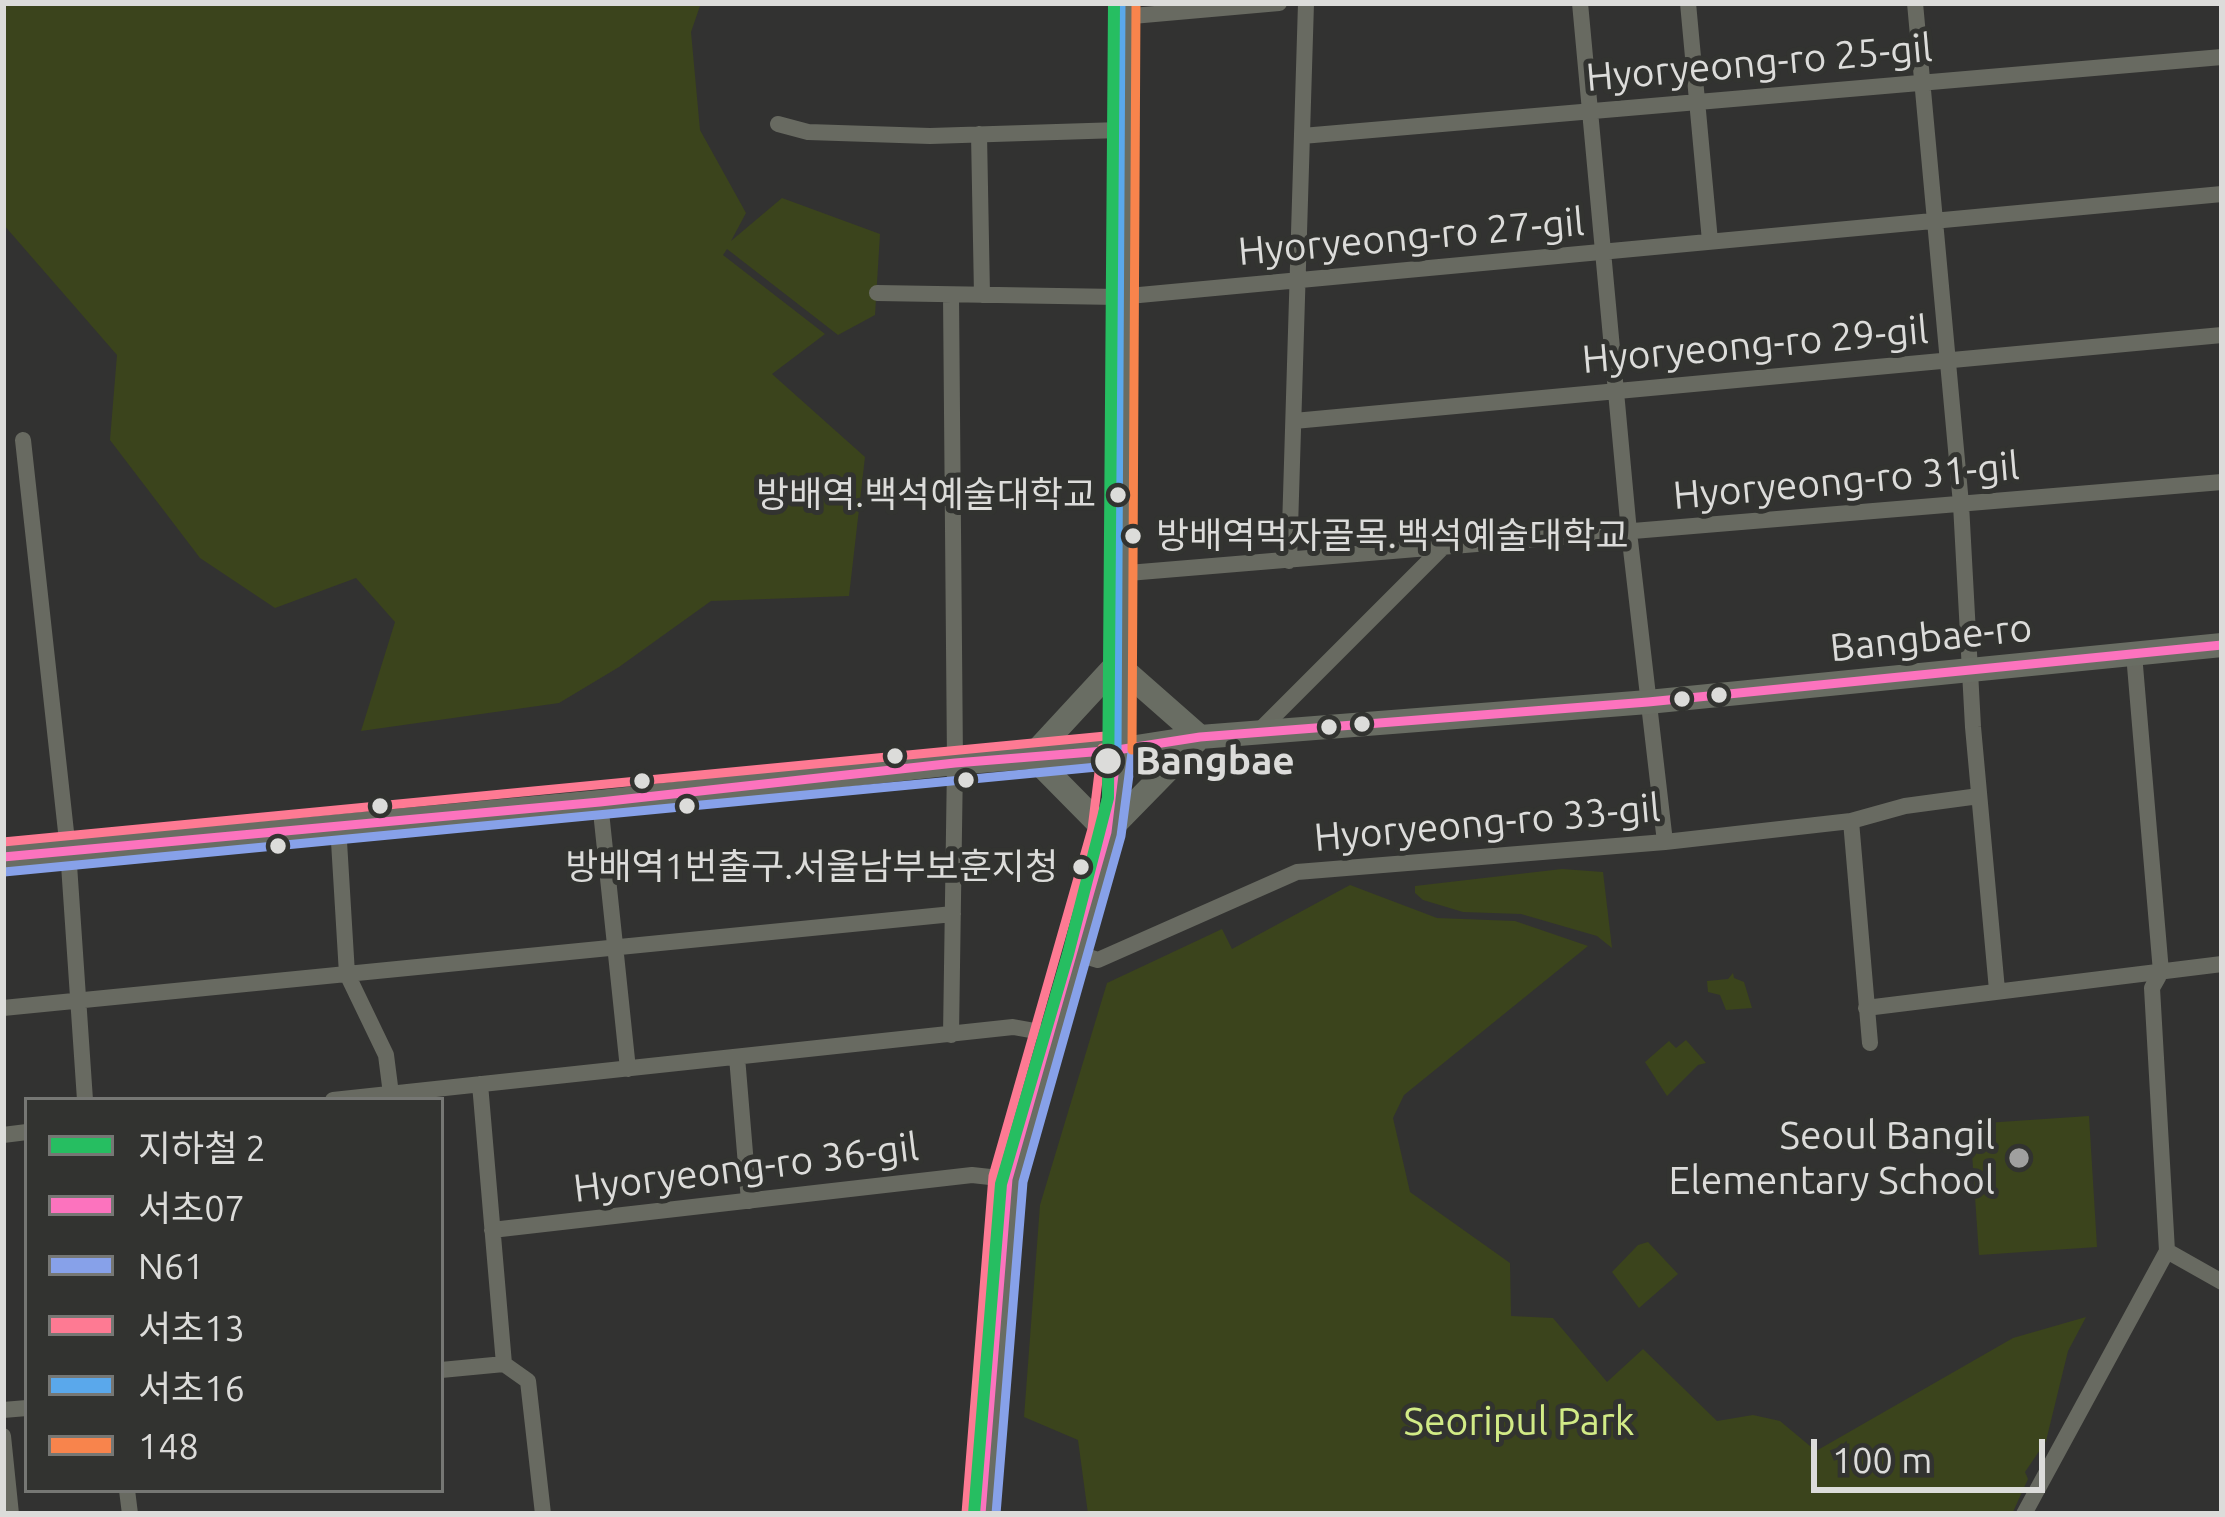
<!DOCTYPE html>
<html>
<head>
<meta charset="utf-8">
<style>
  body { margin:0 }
  #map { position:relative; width:2225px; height:1517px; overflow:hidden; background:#323231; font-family:Ubuntu,"Noto Sans KR",sans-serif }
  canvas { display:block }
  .frame { position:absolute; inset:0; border:6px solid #dcdcda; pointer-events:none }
  .legend { position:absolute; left:24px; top:1097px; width:420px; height:396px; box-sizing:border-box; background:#323330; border:3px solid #767774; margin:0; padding:15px 21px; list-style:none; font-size:36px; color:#dcdcda }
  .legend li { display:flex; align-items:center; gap:24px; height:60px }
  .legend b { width:60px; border:3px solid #767774 }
  .scale { position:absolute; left:1811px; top:1439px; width:234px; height:54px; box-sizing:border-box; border:6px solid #dcdcda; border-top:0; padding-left:15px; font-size:36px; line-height:42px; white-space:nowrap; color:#dcdcda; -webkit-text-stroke:9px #323330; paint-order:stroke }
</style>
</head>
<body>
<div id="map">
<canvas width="2225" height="1517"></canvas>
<div class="frame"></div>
<ul class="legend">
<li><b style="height:15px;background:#26be61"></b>지하철 2</li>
<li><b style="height:15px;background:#fc73be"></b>서초07</li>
<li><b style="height:15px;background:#87a1e9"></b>N61</li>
<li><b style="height:15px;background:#fe7a93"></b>서초13</li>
<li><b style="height:15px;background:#5aa8eb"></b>서초16</li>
<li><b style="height:15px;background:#f8844c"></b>148</li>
</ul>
<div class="scale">100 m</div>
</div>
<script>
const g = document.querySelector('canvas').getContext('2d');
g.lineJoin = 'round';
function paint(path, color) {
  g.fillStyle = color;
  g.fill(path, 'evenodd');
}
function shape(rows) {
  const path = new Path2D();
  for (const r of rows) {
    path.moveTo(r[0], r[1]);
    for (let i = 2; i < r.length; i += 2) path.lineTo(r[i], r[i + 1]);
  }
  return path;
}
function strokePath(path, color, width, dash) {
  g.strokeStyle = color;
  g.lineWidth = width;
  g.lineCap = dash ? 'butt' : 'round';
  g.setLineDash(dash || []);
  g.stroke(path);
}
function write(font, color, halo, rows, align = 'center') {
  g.font = font + ' Ubuntu,"Noto Sans KR",sans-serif';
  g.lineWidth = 10;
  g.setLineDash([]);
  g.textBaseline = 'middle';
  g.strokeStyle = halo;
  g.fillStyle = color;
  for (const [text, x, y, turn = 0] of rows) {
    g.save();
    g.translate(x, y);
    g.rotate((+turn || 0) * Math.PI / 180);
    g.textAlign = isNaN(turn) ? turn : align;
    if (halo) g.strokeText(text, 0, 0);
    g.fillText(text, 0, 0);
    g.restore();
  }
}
paint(shape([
  [3,3,701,3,691,32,700,130,746,213,731,241,782,198,880,234,875,315,838,335,727,249,723,255,825,334,772,374,865,457,849,596,711,601,619,667,559,703,361,731,395,622,356,578,275,608,200,558,110,440,117,355,3,224],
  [1562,869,1603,872,1612,948,1597,936,1521,914,1463,912,1423,900,1415,893,1415,886],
  [1350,885,1437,918,1515,921,1588,946,1404,1095,1393,1118,1410,1192,1510,1263,1511,1316,1553,1318,1607,1382,1643,1349,1717,1421,1753,1415,1780,1421,1816,1451,2013,1338,2086,1317,2068,1351,2046,1441,2025,1472,2028,1479,2012,1514,1088,1514,1078,1440,1024,1417,1040,1205,1107,983,1222,929,1232,949],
  [1733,973,1734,978,1744,982,1752,1008,1726,1010,1720,995,1708,992,1707,981,1728,979],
  [1686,1040,1706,1063,1698,1065,1667,1096,1645,1062,1669,1041,1676,1048],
  [2089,1116,2097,1247,1979,1255,1970,1124],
  [1648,1242,1678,1274,1639,1308,1612,1272,1638,1245]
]), '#3b441c');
strokePath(shape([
  [1580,3,1629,532,1665,842],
  [1688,3,1710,241],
  [1915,3,1961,504,1973,727,1997,990],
  [1121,17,1279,3],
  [778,124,808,132,930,136,1120,130],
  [979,134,982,295],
  [1302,136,2222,57],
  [877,293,1118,297,2222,194],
  [1294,421,2222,335],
  [23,440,68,850,85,1100],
  [1289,561,1306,3],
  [1116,574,2222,482],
  [1256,734,1442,548],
  [600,802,628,1069],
  [1851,821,1870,1043],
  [338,825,347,974,386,1055,391,1094],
  [1075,953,1098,960,1297,872,1665,842,1851,821,1905,806,1979,796],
  [3,1008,953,914],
  [1866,1008,2222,964],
  [951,1035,955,763,951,295],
  [737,1057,749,1201],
  [480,1084,504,1364],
  [333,1100,1013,1027,1052,1034],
  [3,1135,27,1132],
  [492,1230,972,1175,1008,1179],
  [2167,1251,2222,1282],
  [441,1370,504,1364,528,1381,543,1514],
  [3,1410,27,1408],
  [3,1436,11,1514],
  [127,1490,130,1514],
  [2024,1514,2167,1251,2152,988,2161,972,2134,654]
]), '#686a61', 16);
strokePath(shape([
  [1117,664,1200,737,1107,832,1032,756,1117,664],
  [3,857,600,802,955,763,1117,750,1200,737,1648,702,2222,645],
  [981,1514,1008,1179,1075,953,1114,799,1117,750,1121,3]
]), '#696d63', 24);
strokePath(shape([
  [3,857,600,802,955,763,1117,750,1200,737,1648,702,2222,645],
  [981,1514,1008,1179,1107,832,1117,750]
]), '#fc73be', 9);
strokePath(shape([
  [4,872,1118,765],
  [996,1514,1023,1182,1121,836,1132,752]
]), '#87a1e9', 9);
strokePath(shape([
  [3,842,1116,735],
  [966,1513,993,1176,1092,829,1102,748]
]), '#fe7a93', 9);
strokePath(shape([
  [1117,750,1121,3]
]), '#5aa8eb', 9);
strokePath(shape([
  [1132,750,1136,3]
]), '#f8844c', 9);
strokePath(shape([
  [974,1514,1001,1184,1068,954,1108,798,1114,3]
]), '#26be61', 12);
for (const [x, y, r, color] of [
  [1118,495,10,"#dcdcda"],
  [1133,536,10,"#dcdcda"],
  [1719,695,10,"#dcdcda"],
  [1682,699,10,"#dcdcda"],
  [1362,724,10,"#dcdcda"],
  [1329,727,10,"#dcdcda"],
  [895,756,10,"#dcdcda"],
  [1108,761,15,"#dcdcda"],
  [966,780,10,"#dcdcda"],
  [642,781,10,"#dcdcda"],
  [380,806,10,"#dcdcda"],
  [687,806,10,"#dcdcda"],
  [278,846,10,"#dcdcda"],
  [1081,867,10,"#dcdcda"],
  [2019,1158,12,"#a0a09f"]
]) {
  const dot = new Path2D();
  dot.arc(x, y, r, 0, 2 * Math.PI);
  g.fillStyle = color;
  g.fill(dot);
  strokePath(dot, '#323330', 4.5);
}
write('36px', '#dcdcda', '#323330', [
  ["방배역.백석예술대학교",1096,495],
  ["방배역먹자골목.백석예술대학교",1156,536,"left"],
  ["방배역1번출구.서울남부보훈지청",1058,867]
], 'right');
write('39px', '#dcdcda', '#323330', [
  ["Hyoryeong-ro 25-gil",1759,63,-5],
  ["Hyoryeong-ro 27-gil",1411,237,-5],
  ["Hyoryeong-ro 29-gil",1755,345,-5],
  ["Hyoryeong-ro 31-gil",1846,481,-5],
  ["Bangbae-ro",1931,638,-6],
  ["Hyoryeong-ro 33-gil",1487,823,-5],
  ["Hyoryeong-ro 36-gil",746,1168,-7]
]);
write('bold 39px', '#dcdcda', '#323330', [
  ["Bangbae",1135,761]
], 'left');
write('39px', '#dcdcda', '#323330', [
  ["Seoul Bangil",1995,1136],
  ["Elementary School",1995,1181]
], 'right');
write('39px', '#d2eb86', '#323330', [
  ["Seoripul Park",1519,1422]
]);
</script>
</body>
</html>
